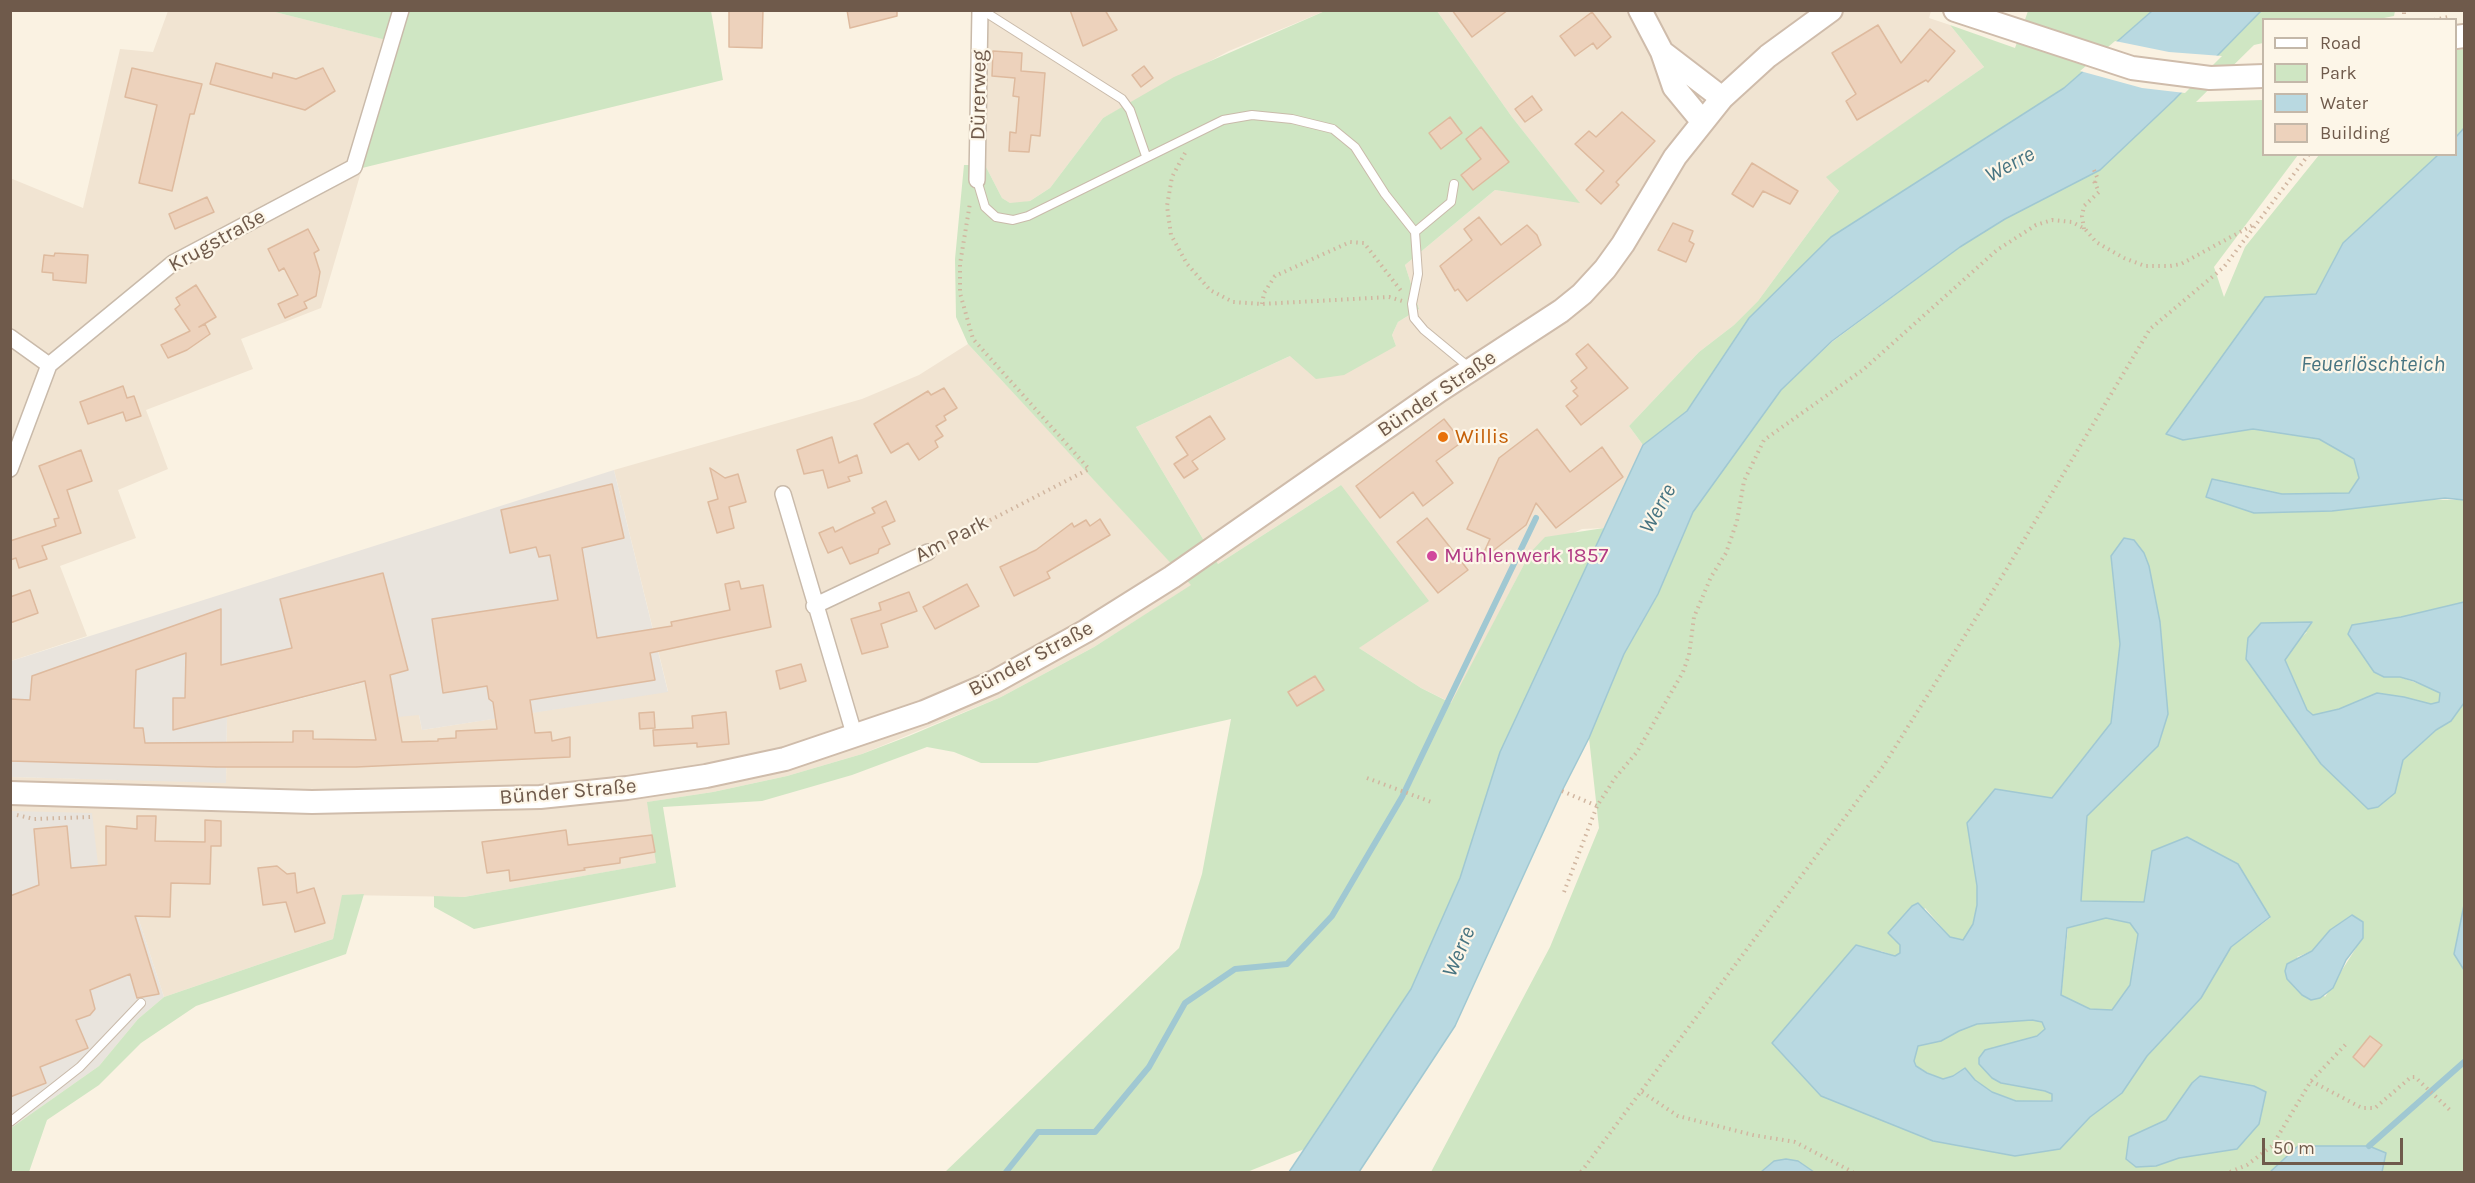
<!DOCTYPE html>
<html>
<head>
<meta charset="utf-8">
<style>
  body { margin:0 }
  #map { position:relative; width:2475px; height:1183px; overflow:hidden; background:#faf2e2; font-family:Karla,sans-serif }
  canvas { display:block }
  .frame { position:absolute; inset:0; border:12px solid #6f5a4b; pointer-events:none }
  .legend { position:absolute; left:2262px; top:18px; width:195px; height:138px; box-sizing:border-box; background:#fdf6e8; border:2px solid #c4b8a9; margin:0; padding:8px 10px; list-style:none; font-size:18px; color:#6f5a4b }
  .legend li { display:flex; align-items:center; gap:12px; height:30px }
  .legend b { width:30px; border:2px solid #c4b8a9 }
  .scale { position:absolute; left:2262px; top:1138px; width:141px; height:27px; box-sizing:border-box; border:3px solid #6f5a4b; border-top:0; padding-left:8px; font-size:18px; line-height:21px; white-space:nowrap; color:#6f5a4b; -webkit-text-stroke:4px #fdf6e8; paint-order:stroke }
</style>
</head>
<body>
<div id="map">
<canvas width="2475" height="1183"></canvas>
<div class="frame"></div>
<ul class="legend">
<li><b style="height:8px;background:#fff"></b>Road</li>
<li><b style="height:16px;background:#cfe6c3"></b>Park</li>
<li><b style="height:16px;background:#b9d9e1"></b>Water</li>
<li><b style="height:16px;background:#edd2bc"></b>Building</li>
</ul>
<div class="scale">50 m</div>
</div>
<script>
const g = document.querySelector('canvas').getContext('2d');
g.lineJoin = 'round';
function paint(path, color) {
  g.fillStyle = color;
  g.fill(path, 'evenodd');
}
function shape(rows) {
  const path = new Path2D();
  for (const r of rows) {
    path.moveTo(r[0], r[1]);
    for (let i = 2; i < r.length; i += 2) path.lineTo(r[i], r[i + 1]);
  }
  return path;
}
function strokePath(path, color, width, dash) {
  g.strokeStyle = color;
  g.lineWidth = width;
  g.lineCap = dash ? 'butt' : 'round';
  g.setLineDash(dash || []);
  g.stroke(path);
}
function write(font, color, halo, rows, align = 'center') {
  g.font = font + ' Karla,sans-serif';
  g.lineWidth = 4.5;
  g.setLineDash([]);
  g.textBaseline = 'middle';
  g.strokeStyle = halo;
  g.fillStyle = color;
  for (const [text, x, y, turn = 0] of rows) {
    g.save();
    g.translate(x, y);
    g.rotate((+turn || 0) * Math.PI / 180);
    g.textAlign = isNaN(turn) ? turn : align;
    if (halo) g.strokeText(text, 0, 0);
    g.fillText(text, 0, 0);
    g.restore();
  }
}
paint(shape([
  [168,11,271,11,399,43,321,308,241,339,253,369,146,410,168,469,118,490,136,538,60,566,87,636,11,661,10,178,83,208,120,49,153,52],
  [972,11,1325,11,1229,51,1103,118,1050,188,1030,201,1020,203,1010,203,1002,198,985,165,985,22,973,16],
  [1437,11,1931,11,1929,18,1950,25,1984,67,1827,177,1839,191,1758,301,1734,325,1699,352,1629,426,1643,445,1604,528,1582,529,1530,553,1452,703,1421,688,1359,648,1363,644,1341,485,1218,564,1136,427,1290,356,1396,346,1392,335,1398,322,1419,309,1405,265,1495,190,1579,202,1512,117],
  [968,344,1192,585,1094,647,1001,697,862,754,787,776,713,792,648,802,657,863,464,897,343,895,333,939,164,997,137,914,99,873,11,814,11,777,226,782,227,717,390,676,419,715,422,730,668,691,614,470,862,399,919,375]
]), '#f1e4d2');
paint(shape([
  [614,470,668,692,422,730,419,715,398,717,390,676,227,717,226,783,11,777,11,661],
  [11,811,92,813,99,873,137,914,164,997,138,1019,99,1066,11,1128]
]), '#e9e4dd');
paint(shape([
  [271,11,711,11,723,80,362,168,398,43],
  [1325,11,1437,11,1512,117,1580,203,1495,190,1405,265,1419,309,1398,322,1392,335,1396,346,1344,375,1316,379,1290,356,1136,427,1218,564,1341,485,1429,601,1359,648,1421,688,1451,703,1530,553,1545,537,1604,528,1460,878,1411,989,1307,1148,1247,1172,945,1172,1179,948,1202,874,1231,719,1037,763,981,763,954,752,927,747,852,775,762,801,663,807,676,887,474,929,434,907,434,896,464,897,656,863,647,802,713,792,787,776,862,754,909,736,1001,697,1094,647,1191,585,968,344,956,317,955,259,964,165,985,165,1002,198,1010,203,1030,201,1050,188,1103,118,1174,77],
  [2028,11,2152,11,2064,88,1831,237,1711,377,1687,411,1643,445,1629,426,1699,352,1734,325,1758,301,1839,191,1826,177,1984,67,1950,25,2015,48],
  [2261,11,2395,11,2394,16,2379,19,2264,20,2263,43,2254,45,2196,102,2263,100,2264,154,2298,155,2214,267,2224,297,2245,247,2319,155,2438,155,2343,243,2316,294,2184,440,2253,429,2319,439,2354,459,2359,478,2349,493,2282,494,2212,479,2206,497,2464,500,2464,602,2401,617,2353,625,2348,634,2384,677,2400,677,2428,687,2440,693,2439,702,2431,704,2404,697,2377,693,2339,709,2313,715,2307,710,2285,660,2293,645,2307,632,2246,659,2395,793,2403,760,2436,730,2451,721,2464,703,2464,905,2454,954,2464,970,2464,1172,2382,1172,2386,1153,2369,1146,2298,1146,2270,1172,1814,1172,1798,1161,1774,1161,1761,1172,1431,1172,1550,947,1599,828,1589,738,1624,654,1658,594,1693,512,1737,447,1781,390,1832,342,1960,247,2005,219,2100,170,2174,100],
  [2144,553,2160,622,2168,714,2158,746,2087,816,2081,901,2145,902,2270,918,2231,947,2201,998,2147,1056,2122,1093,2090,1117,2060,1149,2015,1156,1933,1141,1821,1096,1772,1043,1881,951,1895,956,1900,953,1900,945,1925,908,1950,937,1963,940,1973,924,1977,905,1977,886,1967,823,2052,798,2111,723,2120,644,2111,556],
  [2352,915,2356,948,2325,997,2297,957,2312,951,2330,930],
  [2200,1076,2253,1086,2237,1149,2179,1158,2156,1166,2152,1127,2166,1120,2192,1083],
  [2464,49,2464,128,2456,137,2456,50],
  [364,894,346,954,196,1006,141,1043,99,1085,47,1120,29,1172,11,1172,11,1128,99,1066,138,1019,164,997,333,939,342,895],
  [2105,918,2130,923,2138,934,2130,985,2112,1010,2090,1009,2061,995,2068,928],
  [2032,1020,2042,1022,2045,1029,2037,1036,1985,1050,1992,1078,2001,1083,2045,1091,2052,1094,2052,1100,2017,1101,1992,1092,1975,1080,1965,1068,1953,1076,1943,1079,1928,1073,1916,1066,1914,1061,1918,1046,1941,1041,1959,1031,1977,1024]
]), '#cfe6c3');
const water = shape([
  [2152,11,2261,11,2174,100,2100,170,2005,219,1960,247,1832,341,1781,390,1693,512,1658,594,1624,654,1589,738,1562,791,1455,1026,1359,1172,1289,1172,1411,989,1460,878,1500,752,1643,445,1687,411,1749,318,1831,237,2064,88,2152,11],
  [2464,128,2464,500,2445,498,2332,511,2254,513,2206,497,2212,479,2282,494,2349,493,2359,478,2354,459,2319,439,2253,429,2183,440,2166,434,2265,297,2316,294,2343,243,2438,155,2456,154,2456,137,2464,128],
  [2124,538,2134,540,2144,553,2149,566,2160,622,2168,714,2158,746,2087,816,2081,901,2144,902,2152,851,2187,837,2238,864,2270,917,2231,947,2201,998,2147,1056,2122,1093,2090,1117,2060,1149,2015,1156,1933,1141,1821,1096,1772,1043,1856,945,1895,956,1900,953,1900,945,1888,933,1912,906,1918,903,1950,937,1963,940,1973,924,1977,905,1977,886,1967,823,1995,789,2052,798,2111,723,2120,644,2111,556,2124,538],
  [2106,918,2130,923,2138,934,2130,985,2112,1010,2090,1009,2061,995,2067,928,2106,918],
  [2032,1020,2042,1022,2045,1029,2037,1036,1985,1050,1979,1058,1979,1064,1992,1078,2001,1083,2045,1091,2052,1094,2052,1101,2016,1101,1992,1092,1975,1080,1965,1068,1953,1076,1943,1079,1927,1073,1916,1066,1914,1061,1918,1046,1941,1041,1959,1031,1977,1024,2032,1020],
  [2464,602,2464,703,2451,721,2436,730,2403,760,2395,793,2378,807,2368,809,2321,764,2246,659,2248,638,2261,623,2312,622,2285,660,2307,710,2313,715,2339,709,2377,693,2404,697,2431,704,2439,702,2440,693,2414,681,2400,677,2384,677,2374,672,2348,634,2352,625,2401,617,2464,602],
  [2464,905,2464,970,2454,954,2464,905],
  [2352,915,2363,922,2363,938,2346,960,2333,988,2320,998,2311,1000,2302,995,2287,979,2285,971,2287,964,2312,951,2330,930,2352,915],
  [2200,1076,2254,1086,2266,1092,2259,1124,2237,1149,2179,1158,2156,1166,2136,1167,2126,1159,2129,1137,2166,1120,2192,1083,2200,1076],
  [2298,1146,2369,1146,2386,1153,2382,1172,2270,1172,2298,1146],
  [1786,1159,1798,1161,1814,1172,1761,1172,1774,1161,1786,1159]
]);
paint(water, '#b9d9e1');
strokePath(water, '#a0c8d2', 1.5);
paint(shape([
  [2115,41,2169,52,2222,56,2185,93,2142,88,2080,71]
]), '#faf2e2');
strokePath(shape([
  [2369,1146,2464,1062],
  [1006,1172,1038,1132,1095,1132,1149,1067,1185,1003,1235,969,1287,964,1332,916,1402,797,1536,518]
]), '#a0c8d2', 6);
const building = shape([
  [729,10,763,10,762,48,729,47,729,10],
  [847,10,897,10,897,16,850,28,847,10],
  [1070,10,1105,10,1117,30,1083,46,1070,10],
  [1452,10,1508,10,1472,37,1452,10],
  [1592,12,1611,37,1597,49,1593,43,1575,56,1560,36,1592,12],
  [1878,25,1901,63,1930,29,1955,51,1928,82,1926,80,1857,120,1846,101,1856,94,1832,53,1878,25],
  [993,51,1022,53,1021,71,1045,73,1040,136,1031,135,1029,152,1009,151,1010,132,1016,133,1019,97,1013,96,1015,78,992,76,993,51],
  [216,63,272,78,273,73,296,79,323,68,335,91,305,110,210,84,216,63],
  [1144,66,1153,78,1141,87,1132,75,1144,66],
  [132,68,202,84,194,114,190,114,172,191,139,183,157,105,125,97,132,68],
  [1532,96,1542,110,1525,122,1515,109,1532,96],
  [1622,112,1655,141,1616,182,1619,185,1601,204,1586,190,1604,171,1575,144,1589,131,1596,137,1622,112],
  [1450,117,1462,133,1441,149,1429,133,1450,117],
  [1481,127,1509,162,1473,190,1461,175,1481,159,1466,139,1481,127],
  [1752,163,1798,191,1790,204,1763,191,1753,207,1732,194,1752,163],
  [207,197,214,212,175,229,169,214,207,197],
  [1479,217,1501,245,1527,225,1537,235,1541,245,1467,301,1458,289,1455,291,1440,266,1472,240,1464,229,1479,217],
  [1673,223,1693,231,1689,241,1694,244,1686,262,1658,250,1673,223],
  [308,229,319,250,314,253,320,272,316,296,304,302,307,308,285,318,278,304,298,295,284,268,279,271,268,249,308,229],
  [55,253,88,255,86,283,53,280,53,273,42,272,44,255,54,256,55,253],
  [196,285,216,317,199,327,205,324,210,334,187,350,168,358,161,345,190,331,175,309,180,305,176,298,196,285],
  [1588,344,1628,388,1581,425,1566,406,1578,396,1573,391,1577,388,1571,381,1587,368,1576,354,1588,344],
  [123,386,127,398,134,396,141,416,126,421,123,412,88,424,80,402,123,386],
  [944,388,957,408,944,416,946,420,936,426,943,436,935,441,938,447,919,460,908,443,891,453,874,424,928,391,931,395,944,388],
  [1210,416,1225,439,1192,461,1198,469,1184,478,1174,464,1188,455,1176,437,1210,416],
  [1444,419,1462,442,1436,461,1453,483,1423,506,1413,492,1380,518,1356,486,1444,419],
  [1537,429,1570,472,1602,447,1623,477,1556,528,1536,503,1526,525,1480,561,1490,539,1467,529,1499,458,1537,429],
  [832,437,839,463,857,455,862,473,848,477,850,481,828,488,823,470,804,474,797,450,832,437],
  [81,450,92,481,67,490,81,533,42,546,47,559,19,568,16,558,10,560,10,541,56,526,54,519,59,518,39,466,81,450],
  [710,468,725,478,738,474,746,502,729,507,734,528,717,533,708,502,718,499,710,468],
  [612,484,624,538,582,548,597,638,672,626,671,622,730,610,725,584,739,581,741,589,763,585,771,627,650,653,655,680,530,700,535,733,551,732,552,741,570,737,570,757,356,767,217,767,10,761,10,699,30,700,32,676,221,609,221,665,292,648,280,599,383,573,408,670,390,675,402,742,438,741,438,739,456,738,456,731,497,729,493,702,489,699,487,686,443,693,432,619,558,600,550,555,539,557,536,547,510,553,501,510,612,484],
  [186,653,185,698,173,698,173,730,365,681,376,740,313,739,313,731,293,731,293,742,145,743,143,728,134,728,136,670,186,653],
  [886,501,895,521,882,527,890,544,879,549,878,553,850,564,842,547,828,553,819,533,833,527,835,532,855,522,875,513,872,508,886,501],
  [1427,518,1468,570,1438,593,1397,542,1427,518],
  [1100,519,1110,535,1047,572,1050,578,1014,596,1000,567,1036,550,1072,523,1074,527,1086,520,1090,526,1100,519],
  [967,584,979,606,935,629,923,607,967,584],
  [30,590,38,613,10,623,10,597,30,590],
  [909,592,917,611,881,624,888,647,862,654,851,619,881,610,879,603,909,592],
  [801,664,806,681,780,689,776,671,801,664],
  [1315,676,1324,690,1297,706,1288,692,1315,676],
  [654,712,655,728,640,729,639,713,654,712],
  [726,712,729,744,697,747,697,743,654,746,653,730,693,728,692,716,726,712],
  [137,816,156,816,155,841,205,842,205,820,221,821,221,846,211,846,210,884,171,883,170,917,135,916,159,994,137,998,130,974,90,990,95,1009,90,1015,76,1020,88,1048,40,1067,46,1083,10,1097,10,896,39,885,34,829,67,826,71,868,106,865,106,826,137,829,137,816],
  [566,830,568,845,652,835,655,852,620,858,620,863,584,868,585,870,510,881,509,870,487,873,482,842,566,830],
  [277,866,287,874,295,873,297,893,314,888,325,923,295,932,286,902,263,905,258,868,277,866],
  [2370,1036,2382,1045,2364,1067,2353,1057,2370,1036]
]);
paint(building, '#edd2bc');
strokePath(building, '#deba9e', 1.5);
const lane = shape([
  [982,10,1122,99,1130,110,1146,156],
  [977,180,985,207,996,217,1013,220,1028,216,1223,120,1252,115,1292,119,1333,129,1355,147,1385,194,1415,232,1418,274,1412,304,1414,318,1424,330,1470,368],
  [1415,232,1451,202,1454,184],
  [10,1122,80,1067,141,1003]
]);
const street = shape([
  [977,180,980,10],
  [10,337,49,365],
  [10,469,49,365,173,263,354,167,401,10],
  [783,494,855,737],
  [814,606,928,552]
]);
const secondary = shape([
  [1640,10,1662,52,1674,87,1702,121],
  [1955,10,2132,68,2210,78,2264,76],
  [2456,37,2464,36],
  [1662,52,1722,98],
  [10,793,312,802,540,797,627,788,706,776,785,759,924,712,994,682,1086,631,1172,577,1440,390,1561,311,1582,294,1605,269,1623,244,1675,157,1722,98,1768,56,1831,10]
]);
strokePath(lane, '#c9baaa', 10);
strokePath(street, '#c9baaa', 18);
strokePath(secondary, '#cfbcab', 26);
strokePath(shape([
  [2404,20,2404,10],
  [2434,20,2448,17],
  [1185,153,1172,177,1167,206,1171,235,1187,264,1210,290,1233,302,1262,304,1389,297,1402,301],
  [2094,170,2097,177,2095,183],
  [2084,229,2082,216,2084,206,2099,192,2093,179],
  [1262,304,1264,293,1275,276,1350,242,1364,243,1402,292],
  [942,545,1089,469,973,339,960,293,960,264,970,203],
  [1367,778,1434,803],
  [1562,791,1597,806],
  [17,815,34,819,90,817],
  [1564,892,1597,806,1615,778,1637,752,1683,672,1689,655,1694,617,1711,577,1726,553,1737,521,1744,481,1764,440,1864,369,1997,250,2036,225,2052,220,2072,222,2085,229,2096,242,2124,258,2145,266,2170,266,2181,264,2253,225],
  [2311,1081,2362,1108,2375,1108,2411,1077,2415,1077,2451,1111],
  [1642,1092,1678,1116,1753,1135,1795,1142,1853,1172],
  [1581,1172,1884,765,2006,570,2150,329,2224,267,2309,154],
  [2230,1172,2247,1165,2272,1146,2311,1081,2347,1043]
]), '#d1b6a0', 4, [1.5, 4.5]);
strokePath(lane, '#fff', 8);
strokePath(street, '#fff', 15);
strokePath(secondary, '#fff', 22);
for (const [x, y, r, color] of [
  [1443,437,6,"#e8710a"],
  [1432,556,6,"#d1479c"]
]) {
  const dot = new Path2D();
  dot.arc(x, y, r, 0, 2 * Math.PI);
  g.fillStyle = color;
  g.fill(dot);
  strokePath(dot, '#fdf6e8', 2);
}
write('21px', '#6f5a4b', '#fdf6e8', [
  ["Dürerweg",979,95,-89],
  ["Krugstraße",217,241,-29],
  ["Bünder Straße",1437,394,-34],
  ["Am Park",952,539,-27],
  ["Bünder Straße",1031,659,-28],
  ["Bünder Straße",568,792,-5]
]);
write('21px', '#c56008', '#fdf6e8', [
  ["Willis",1455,437]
], 'left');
write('21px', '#b23c85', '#fdf6e8', [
  ["Mühlenwerk 1857",1444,556]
], 'left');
write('italic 22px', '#477481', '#fdf6e8', [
  ["Werre",2010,165,-28],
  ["Feuerlöschteich",2373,365],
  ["Werre",1658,509,-61],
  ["Werre",1459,952,-67]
]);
</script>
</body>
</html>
